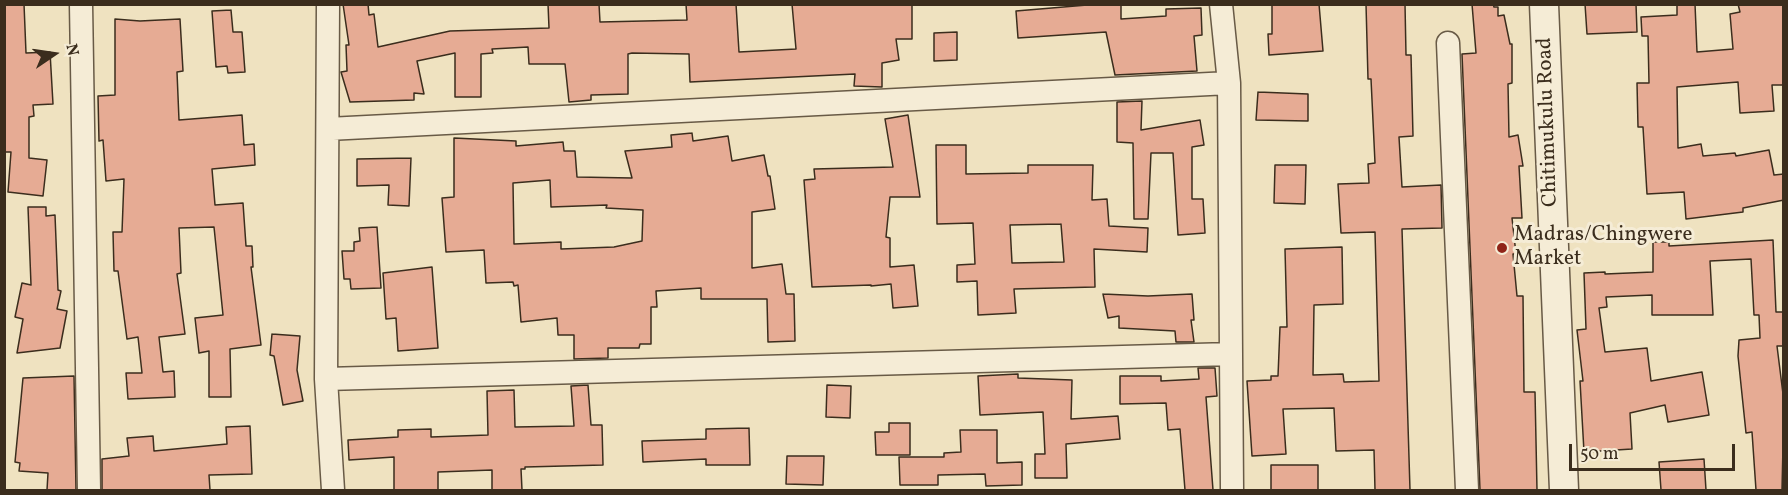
<!DOCTYPE html>
<html>
<head>
<meta charset="utf-8">
<style>
  body { margin:0 }
  #map { position:relative; width:1788px; height:495px; overflow:hidden; background:#efe2c0; font-family:Vollkorn,serif }
  canvas { display:block }
  .frame { position:absolute; inset:0; border:6px solid #3b2d1d; pointer-events:none }
  .north { position:absolute; left:24px; top:24px; width:60px; height:60px; -webkit-text-stroke:4px #f5ecd6; paint-order:stroke; rotate:77deg; font-size:16px; font-weight:700; line-height:24px; text-align:center; color:#3b2d1d }
  .north::after { content:''; display:block; margin:auto; width:21px; height:27px; background:#3b2d1d; clip-path:polygon(50% 0,100% 100%,50% 72%,0 100%) }
  .scale { position:absolute; left:1569px; top:444px; width:166px; height:27px; box-sizing:border-box; border:3px solid #3b2d1d; border-top:0; padding-left:8px; font-size:18px; line-height:21px; white-space:nowrap; color:#3b2d1d; -webkit-text-stroke:4px #f5ecd6; paint-order:stroke }
</style>
</head>
<body>
<div id="map">
<canvas width="1788" height="495"></canvas>
<div class="frame"></div>
<div class="north">N</div>
<div class="scale">50 m</div>
</div>
<script>
const g = document.querySelector('canvas').getContext('2d');
g.lineJoin = 'round';
function paint(path, color) {
  g.fillStyle = color;
  g.fill(path, 'evenodd');
}
function shape(rows) {
  const path = new Path2D();
  for (const r of rows) {
    path.moveTo(r[0], r[1]);
    for (let i = 2; i < r.length; i += 2) path.lineTo(r[i], r[i + 1]);
  }
  return path;
}
function strokePath(path, color, width, dash) {
  g.strokeStyle = color;
  g.lineWidth = width;
  g.lineCap = dash ? 'butt' : 'round';
  g.setLineDash(dash || []);
  g.stroke(path);
}
function write(font, color, halo, rows, align = 'center') {
  g.font = font + ' Vollkorn,serif';
  g.lineWidth = 6;
  g.setLineDash([]);
  g.textBaseline = 'middle';
  g.strokeStyle = halo;
  g.fillStyle = color;
  for (const [text, x, y, turn = 0] of rows) {
    g.save();
    g.translate(x, y);
    g.rotate((+turn || 0) * Math.PI / 180);
    g.textAlign = isNaN(turn) ? turn : align;
    if (halo) g.strokeText(text, 0, 0);
    g.fillText(text, 0, 0);
    g.restore();
  }
}
const building = shape([
  [4,4,24,4,26,53,50,52,53,104,33,105,34,116,29,117,29,158,47,160,43,196,8,192,11,152,4,152,4,4],
  [343,4,368,4,369,15,374,14,378,47,450,31,549,28,548,4,599,4,600,22,687,20,686,4,736,4,739,52,796,49,792,4,912,4,912,39,896,39,899,60,882,63,882,87,854,86,855,74,690,82,689,54,632,53,628,54,628,94,591,95,591,100,569,102,565,64,529,64,528,47,492,49,493,53,481,54,481,97,455,97,455,53,417,61,424,94,414,93,414,100,350,102,341,72,347,71,346,45,349,45,343,4],
  [1099,4,1121,4,1121,19,1166,16,1166,9,1201,8,1202,35,1194,36,1197,71,1115,75,1106,32,1018,38,1016,11,1099,4],
  [1272,4,1319,4,1323,51,1269,55,1268,34,1272,34,1272,4],
  [1366,4,1405,4,1406,55,1411,55,1413,136,1399,137,1402,187,1441,185,1442,228,1402,229,1410,490,1375,490,1374,450,1336,451,1334,408,1283,409,1286,454,1252,456,1247,381,1271,380,1271,376,1278,376,1280,327,1287,327,1285,249,1342,247,1343,304,1314,305,1313,375,1343,374,1344,382,1379,381,1375,232,1341,233,1338,184,1369,183,1368,164,1375,163,1371,79,1368,79,1366,4],
  [1472,4,1493,4,1494,7,1498,7,1498,16,1504,15,1510,44,1512,44,1512,83,1508,84,1509,137,1518,135,1523,166,1519,166,1522,218,1512,218,1516,254,1513,254,1517,296,1523,296,1524,392,1535,392,1537,490,1480,490,1462,54,1476,53,1472,4],
  [1585,4,1636,4,1637,32,1587,34,1585,4],
  [1677,4,1695,4,1697,52,1733,49,1730,14,1740,12,1738,4,1784,4,1784,85,1772,85,1774,111,1740,113,1738,82,1677,87,1678,148,1701,144,1703,156,1735,153,1736,156,1769,150,1774,175,1784,174,1784,200,1743,208,1743,212,1686,219,1684,192,1647,194,1643,127,1638,127,1637,83,1649,83,1648,36,1642,36,1641,17,1677,15,1677,4],
  [231,10,233,32,242,32,245,72,228,73,227,66,216,67,212,11,231,10],
  [115,19,140,21,180,19,183,71,177,72,179,120,242,115,244,145,254,144,255,165,212,169,215,205,243,203,246,246,252,246,253,267,251,267,261,345,230,349,231,397,209,397,209,351,199,353,195,318,223,315,214,227,179,228,181,273,177,274,185,334,159,337,163,372,174,371,175,397,128,399,126,373,142,373,138,337,127,339,118,271,114,271,113,232,122,232,124,179,106,181,103,140,99,141,98,96,115,95,115,19],
  [957,32,957,60,934,61,934,33,957,32],
  [1258,92,1308,94,1308,121,1256,120,1258,92],
  [1142,101,1141,130,1200,120,1204,145,1192,147,1192,199,1203,199,1205,233,1178,235,1173,153,1151,153,1148,219,1134,219,1133,143,1117,142,1117,102,1142,101],
  [908,115,920,197,890,197,886,237,890,238,890,267,914,265,918,306,893,308,891,284,871,286,871,285,812,287,804,180,815,179,814,169,893,167,885,119,908,115],
  [692,133,693,141,728,136,732,161,764,155,768,176,770,176,775,209,752,212,752,268,782,264,786,294,794,294,795,341,768,342,767,299,701,299,701,288,656,291,657,307,651,307,651,344,640,344,639,348,608,348,608,358,574,359,574,335,558,335,557,318,521,322,518,285,514,286,513,282,486,283,484,250,446,252,442,198,454,197,454,138,516,141,516,146,563,142,564,151,575,151,577,177,632,178,625,151,672,147,671,135,692,133],
  [550,180,551,207,607,205,606,208,643,210,642,241,614,247,561,249,561,242,514,244,513,183,550,180],
  [936,145,966,145,966,174,1028,173,1028,165,1093,165,1092,200,1107,199,1109,226,1148,228,1147,252,1094,249,1095,287,1014,289,1016,313,978,315,977,281,957,282,957,265,975,264,973,223,937,224,936,145],
  [1061,224,1064,262,1012,263,1010,225,1061,224],
  [411,158,409,206,388,205,389,185,357,186,357,159,411,158],
  [1275,165,1306,165,1305,204,1274,203,1275,165],
  [28,207,46,207,46,216,55,215,58,290,61,291,57,309,67,311,60,348,17,353,23,319,15,317,22,283,31,285,28,207],
  [377,227,381,288,351,289,350,279,344,279,342,251,354,251,354,242,360,241,359,228,377,227],
  [1773,240,1776,312,1784,312,1784,346,1777,346,1784,402,1782,490,1756,490,1752,432,1746,433,1738,356,1739,340,1760,338,1759,315,1754,315,1751,259,1710,261,1713,315,1652,315,1652,295,1606,297,1607,307,1599,308,1605,352,1647,348,1651,381,1702,372,1709,415,1668,422,1665,405,1630,413,1632,449,1584,452,1580,381,1583,381,1577,330,1586,329,1584,273,1605,272,1605,274,1653,272,1653,242,1669,242,1669,246,1773,240],
  [432,267,438,348,398,351,396,318,386,319,383,273,432,267],
  [1103,294,1148,296,1192,294,1194,320,1191,320,1194,342,1176,342,1175,331,1119,328,1119,316,1108,318,1103,294],
  [272,334,300,336,297,370,303,401,283,405,274,356,270,355,272,334],
  [1198,368,1215,368,1217,396,1206,397,1213,490,1185,490,1180,429,1168,430,1166,403,1120,404,1120,376,1161,376,1161,381,1199,379,1198,368],
  [1018,374,1018,378,1072,380,1071,419,1118,416,1120,439,1066,444,1067,478,1035,478,1035,454,1045,454,1043,412,980,415,978,376,1018,374],
  [74,376,76,490,47,490,48,473,19,471,20,463,15,462,23,378,74,376],
  [588,385,591,425,602,425,603,465,525,467,525,469,521,469,522,490,492,490,492,470,438,472,438,490,394,490,394,457,349,460,348,440,398,437,398,430,431,429,431,437,488,435,487,391,514,390,515,427,574,426,571,386,588,385],
  [827,385,851,386,850,418,826,417,827,385],
  [889,423,910,423,910,455,876,455,875,432,889,432,889,423],
  [250,426,252,474,209,475,210,490,102,490,102,459,129,456,127,438,153,436,154,451,227,444,226,427,250,426],
  [749,428,750,465,706,465,706,459,643,462,642,441,706,439,706,429,749,428],
  [960,430,997,430,997,463,1022,462,1022,485,986,486,985,474,938,475,938,485,900,485,899,457,944,457,944,453,961,452,960,430],
  [787,456,824,456,823,485,786,484,787,456],
  [1704,459,1706,490,1661,490,1659,462,1704,459],
  [1271,465,1318,465,1318,490,1271,490,1271,465]
]);
paint(building, '#e6ab94');
strokePath(building, '#3b2d1d', 1.5);
const minor = shape([
  [81,4,89,490],
  [328,4,326,379,333,490],
  [1221,4,1229,83,1232,490],
  [1448,43,1467,490],
  [328,129,1229,83],
  [326,379,1231,354]
]);
const tertiary = shape([
  [1544,4,1564,490]
]);
strokePath(minor, '#685a46', 25);
strokePath(tertiary, '#685a46', 31);
strokePath(minor, '#f5ecd6', 22);
strokePath(tertiary, '#f5ecd6', 28);
for (const [x, y, r, color] of [
  [1502,248,6,"#8f2418"]
]) {
  const dot = new Path2D();
  dot.arc(x, y, r, 0, 2 * Math.PI);
  g.fillStyle = color;
  g.fill(dot);
  strokePath(dot, '#f5ecd6', 2);
}
write('21px', '#3b2d1d', '#f5ecd6', [
  ["Chitimukulu Road",1549,122,-92]
]);
write('21px', '#3b2d1d', '#f5ecd6', [
  ["Madras/Chingwere",1514,236],
  ["Market",1514,260]
], 'left');
</script>
</body>
</html>
